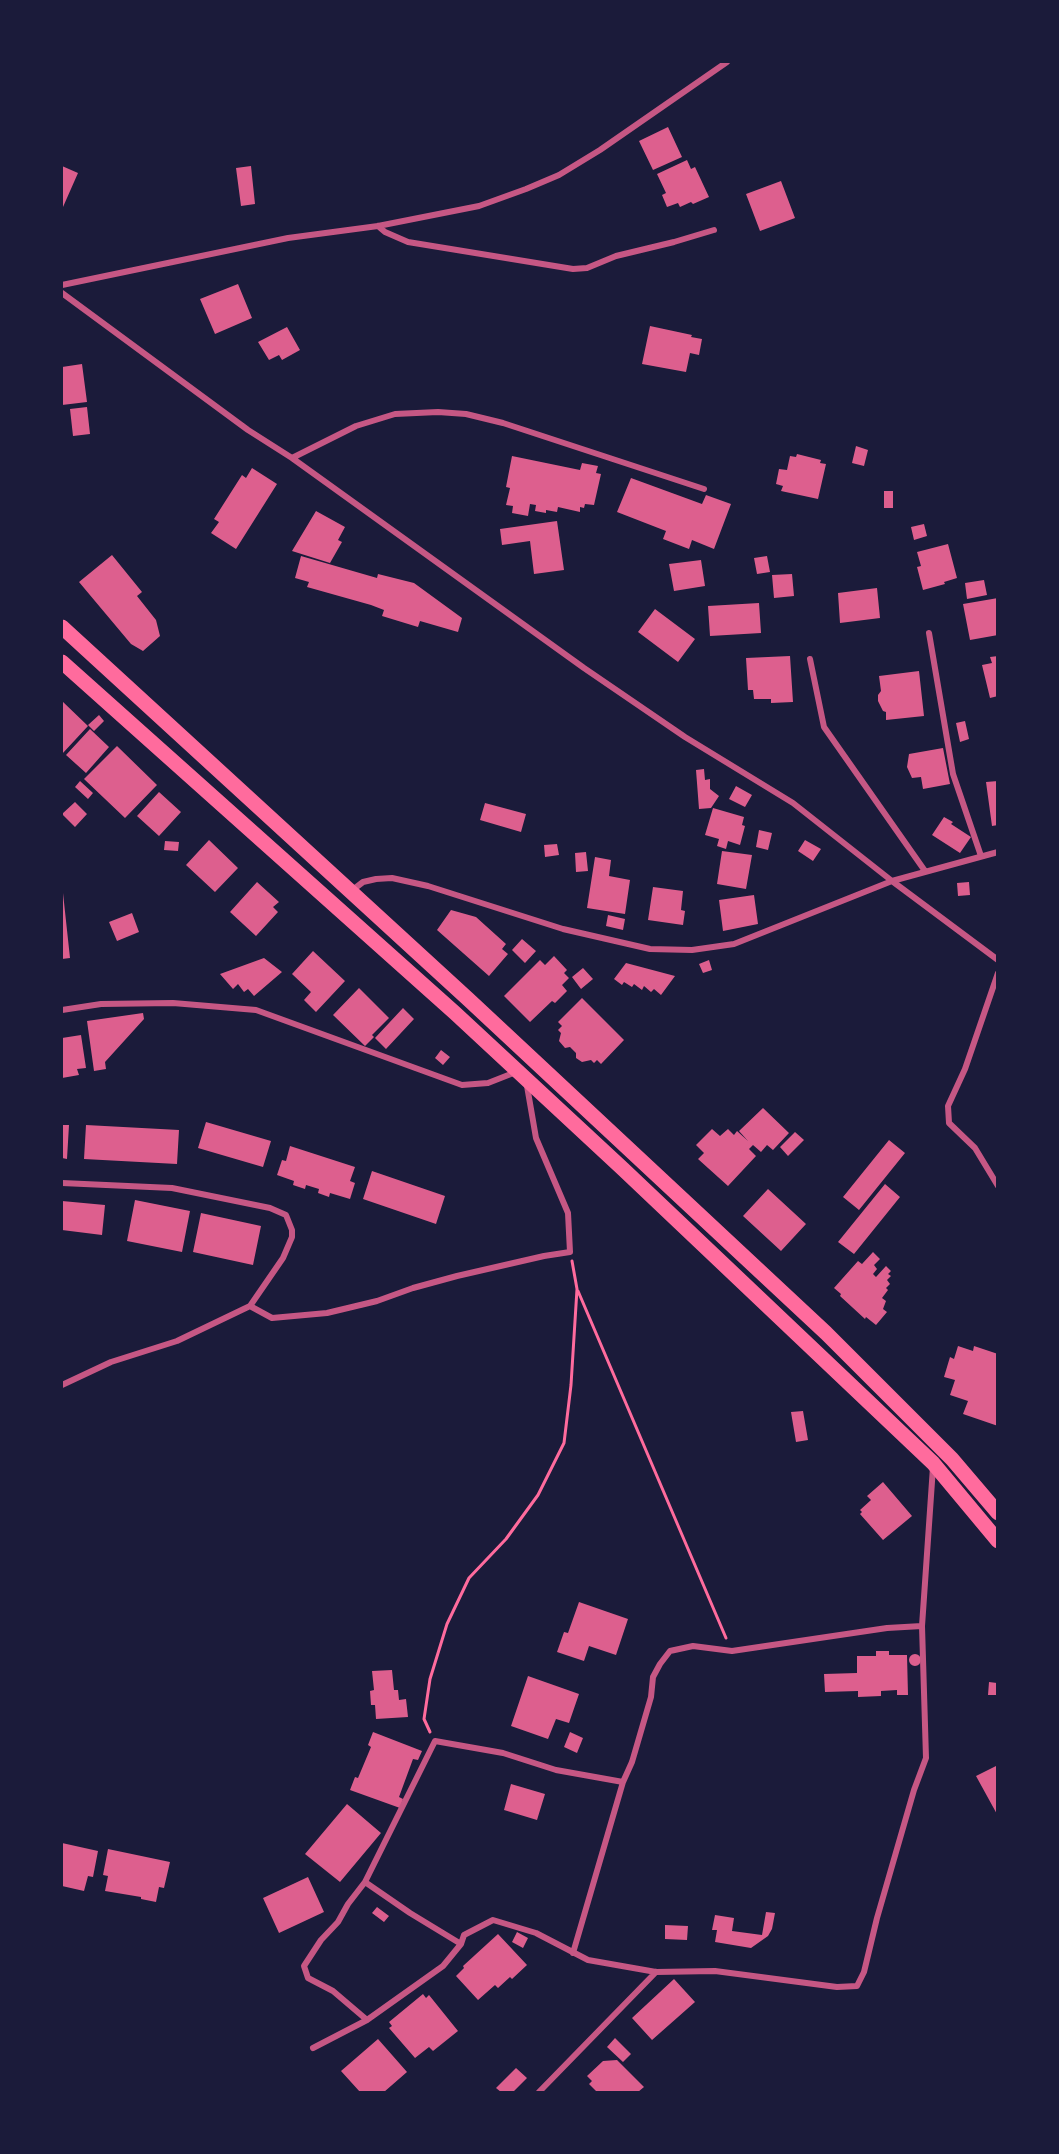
<!DOCTYPE html>
<html>
<head>
<meta charset="utf-8">
<style>
  body { margin:0 }
  #map { position:relative; width:1059px; height:2154px; overflow:hidden; background:#1b1b3a; font-family:Roboto,sans-serif }
  canvas { display:block }
  .frame { position:absolute; inset:0; border:63px solid #1b1b3a; pointer-events:none }
</style>
</head>
<body>
<div id="map">
<canvas width="1059" height="2154"></canvas>
<div class="frame"></div>
</div>
<script>
const g = document.querySelector('canvas').getContext('2d');
g.lineJoin = 'round';
function paint(path, color) {
  g.fillStyle = color;
  g.fill(path, 'evenodd');
}
function shape(rows) {
  const path = new Path2D();
  for (const r of rows) {
    if (r.length === 3) {
      path.moveTo(r[0] + r[2], r[1]);
      path.arc(r[0], r[1], r[2], 0, 2 * Math.PI);
      continue;
    }
    path.moveTo(r[0], r[1]);
    for (let i = 2; i < r.length; i += 2) path.lineTo(r[i], r[i + 1]);
  }
  return path;
}
function strokePath(path, color, width, dash) {
  g.strokeStyle = color;
  g.lineWidth = width;
  g.lineCap = dash ? 'butt' : 'round';
  g.setLineDash(dash || []);
  g.stroke(path);
}
paint(shape([
  [668,127,682,157,653,170,639,141],
  [687,160,691,169,695,167,709,197,693,204,691,202,680,207,678,203,667,207,662,195,666,193,657,174],
  [62,166,78,173,63,207,62,206],
  [251,166,255,204,241,206,236,168],
  [781,181,795,218,760,231,746,194],
  [238,284,252,318,215,334,200,299],
  [650,326,692,335,691,337,702,339,699,355,690,353,686,372,642,364],
  [287,327,300,350,282,360,279,355,269,360,258,342],
  [82,364,87,402,62,405,62,367],
  [87,407,90,434,73,436,70,409],
  [856,446,868,450,864,466,852,463],
  [797,454,821,460,820,463,826,464,818,499,781,491,783,486,776,484,779,469,787,470,790,456,796,457],
  [512,456,580,470,582,463,598,466,596,473,601,474,594,505,585,504,584,508,580,507,580,512,558,507,557,512,546,510,546,513,535,511,536,505,530,504,528,516,512,513,513,506,506,505,510,488,506,487],
  [252,468,277,484,236,549,211,533,219,522,214,519,242,475,246,478],
  [631,478,702,504,706,495,731,504,714,549,692,540,689,549,663,539,666,531,617,512],
  [884,491,893,491,893,508,884,508],
  [316,511,345,527,338,540,342,542,330,563,292,551],
  [557,521,564,570,534,574,530,541,502,545,500,529],
  [924,524,927,536,914,540,911,527],
  [948,544,957,578,944,582,945,584,923,590,917,567,921,566,917,552],
  [112,555,142,592,137,596,156,620,160,636,143,651,131,644,79,582],
  [301,556,377,578,378,574,414,583,462,618,458,632,420,621,418,627,382,616,384,610,371,605,307,587,309,582,295,578],
  [767,556,770,572,757,574,754,558],
  [701,560,705,586,674,591,669,564],
  [792,574,794,596,774,598,772,575],
  [984,580,987,595,967,599,965,583],
  [877,588,880,618,840,623,838,593],
  [998,598,998,635,970,640,963,604],
  [759,603,761,633,710,636,708,606],
  [655,609,695,639,678,662,638,632],
  [790,656,793,702,771,703,771,699,754,699,753,690,748,690,746,658],
  [998,656,998,696,990,698,982,665,992,663,990,657],
  [919,671,924,716,886,720,886,712,883,711,878,701,878,695,881,691,879,676],
  [62,701,88,726,62,754],
  [99,715,104,721,94,731,88,725],
  [965,721,969,739,960,742,956,723],
  [90,729,109,747,86,773,66,755],
  [117,746,157,785,125,818,84,779],
  [943,748,950,784,923,789,921,777,912,778,907,767,909,754],
  [704,769,705,780,710,779,710,789,719,796,711,808,699,809,696,770],
  [80,781,93,793,88,799,75,787],
  [998,781,998,825,992,826,986,782],
  [736,786,752,795,745,807,729,799],
  [159,792,181,812,159,836,137,816],
  [75,802,87,814,75,827,62,814],
  [485,803,526,814,521,832,480,820],
  [713,808,744,817,742,825,745,826,740,845,728,841,726,849,717,846,719,839,705,835],
  [944,817,953,822,951,824,971,837,960,853,932,835],
  [759,830,772,833,768,850,756,847],
  [209,840,238,868,215,892,186,865],
  [805,840,821,849,813,861,798,851],
  [165,841,179,842,178,851,164,850],
  [557,844,559,855,545,857,544,845],
  [722,851,752,855,746,889,717,884],
  [586,852,588,871,576,872,575,853],
  [595,857,611,860,609,876,630,880,625,914,587,908],
  [257,882,279,902,273,907,278,912,256,936,230,912],
  [969,882,970,895,958,896,957,883],
  [653,887,683,891,681,910,685,911,683,925,648,920],
  [62,893,63,893,70,958,62,959],
  [754,895,758,924,723,931,719,900],
  [451,910,476,917,506,944,502,949,508,954,489,976,437,930],
  [132,913,139,932,117,941,109,922],
  [608,915,625,919,623,930,606,926],
  [522,939,536,951,525,963,512,950],
  [313,951,345,981,316,1012,304,1000,311,992,292,974],
  [554,956,567,970,564,973,569,978,562,985,567,991,555,1003,552,1001,530,1022,504,996,540,960,545,965],
  [264,958,282,972,254,996,248,989,244,992,238,984,233,989,220,974],
  [709,960,712,970,703,973,699,964],
  [626,963,675,976,661,995,654,989,651,992,644,986,642,990,634,984,632,987,624,982,622,985,614,979],
  [583,968,593,979,581,989,572,977],
  [359,988,389,1018,372,1035,374,1037,365,1046,333,1015],
  [582,998,624,1040,601,1064,597,1060,594,1063,591,1060,582,1062,576,1058,576,1053,570,1047,565,1048,559,1041,561,1033,558,1030,562,1026,558,1022],
  [403,1008,414,1019,386,1049,375,1038],
  [143,1013,144,1019,105,1062,106,1069,94,1071,87,1021],
  [81,1035,86,1068,77,1069,79,1075,62,1078,62,1038],
  [441,1050,450,1057,443,1065,435,1058],
  [763,1108,789,1133,773,1150,767,1145,761,1152,753,1145,749,1149,756,1156,728,1186,698,1159,704,1153,696,1145,712,1129,720,1136,728,1129,734,1135,737,1131,748,1141,739,1131],
  [206,1122,271,1141,263,1167,198,1148],
  [62,1125,69,1125,67,1159,62,1158],
  [86,1125,179,1130,177,1164,84,1159],
  [795,1132,804,1140,788,1156,780,1147],
  [889,1140,905,1153,859,1210,843,1197],
  [290,1146,355,1167,350,1181,355,1183,350,1199,330,1193,329,1197,318,1193,319,1189,306,1185,305,1189,293,1185,294,1181,277,1175,282,1160,286,1161],
  [372,1171,445,1196,436,1224,363,1199],
  [885,1184,900,1197,854,1254,838,1242],
  [768,1189,806,1224,781,1251,743,1216],
  [135,1200,190,1211,182,1252,127,1241],
  [62,1201,105,1205,102,1235,62,1230],
  [201,1213,261,1226,253,1265,193,1252],
  [873,1252,880,1259,874,1265,877,1269,873,1274,876,1277,886,1266,891,1271,888,1274,891,1276,887,1280,890,1284,886,1288,888,1290,882,1298,886,1301,883,1309,887,1312,876,1325,866,1317,865,1319,840,1296,841,1294,834,1288,858,1261,862,1264],
  [958,1346,973,1351,974,1346,998,1354,998,1426,963,1414,968,1401,950,1395,955,1380,944,1377,950,1357,954,1359],
  [803,1411,808,1440,796,1442,791,1412],
  [883,1482,912,1516,883,1540,860,1514,862,1512,860,1510,871,1500,867,1496],
  [579,1602,628,1619,616,1655,589,1646,584,1661,557,1652,564,1632,568,1633],
  [876,1651,889,1651,889,1655,907,1655,908,1695,897,1695,897,1690,881,1691,881,1696,858,1697,858,1691,825,1692,824,1674,857,1673,857,1656,876,1656],
  [915,1660,6],
  [392,1670,394,1690,398,1690,399,1700,406,1699,408,1717,376,1719,375,1705,371,1705,370,1691,374,1690,372,1671],
  [528,1676,579,1694,569,1723,556,1719,548,1739,511,1726],
  [989,1682,997,1683,996,1695,988,1695],
  [373,1732,422,1751,418,1760,413,1759,399,1797,403,1799,400,1808,350,1790,355,1777,358,1778,371,1747,368,1745],
  [570,1732,583,1738,577,1753,564,1747],
  [998,1765,998,1816,976,1776],
  [511,1784,545,1794,537,1820,504,1810],
  [347,1804,381,1833,340,1882,305,1854],
  [62,1843,98,1851,93,1877,88,1876,84,1891,62,1886],
  [108,1849,170,1862,164,1888,159,1887,156,1902,141,1899,141,1897,105,1891,108,1876,103,1875],
  [308,1877,324,1912,279,1933,263,1898],
  [377,1907,389,1916,384,1922,372,1913],
  [766,1912,775,1913,772,1929,768,1936,751,1948,715,1942,717,1930,712,1930,715,1915,734,1918,732,1931,762,1935],
  [665,1925,688,1926,687,1940,665,1939],
  [517,1932,528,1938,523,1948,512,1942],
  [498,1934,527,1965,512,1979,510,1977,498,1988,495,1985,478,2000,456,1976,464,1968,463,1966],
  [674,1979,695,2002,652,2040,632,2018],
  [423,1994,426,1998,429,1995,458,2031,433,2051,429,2047,415,2058,389,2028,392,2026,389,2022],
  [615,2038,631,2054,623,2062,607,2047],
  [378,2039,407,2072,384,2092,360,2092,341,2071],
  [617,2060,644,2087,638,2092,597,2092,589,2084,592,2081,587,2076,603,2061],
  [516,2068,527,2078,513,2092,501,2092,496,2088]
]), '#dd5f8e');
strokePath(shape([
  [578,1291,726,1638],
  [430,1732,424,1719,430,1679,447,1624,469,1578,506,1539,538,1495,564,1443,571,1385,577,1289,572,1261]
]), '#ff6b9d', 3);
strokePath(shape([
  [378,226,385,232,408,242,573,269,587,268,616,256,674,242,714,230],
  [62,285,288,238,378,226,479,206,526,189,559,175,600,150,727,62],
  [62,293,248,430,292,458,584,668,685,737,793,803,892,881,998,960],
  [292,458,356,426,395,414,438,412,466,414,503,423,704,489],
  [929,633,953,774,981,856],
  [810,659,824,727,925,871],
  [350,892,363,882,376,879,392,878,428,886,563,929,650,949,692,950,734,944,892,881,998,852],
  [998,973,965,1069,948,1106,949,1123,975,1148,998,1186],
  [62,1010,101,1004,173,1003,256,1010,462,1085,488,1083,516,1072],
  [62,1183,172,1188,270,1208,286,1215,292,1230,292,1237,283,1258,250,1306],
  [62,1385,111,1362,177,1341,250,1306,272,1318,327,1313,377,1301,413,1288,457,1276,544,1256,570,1252,568,1213,536,1138,527,1086],
  [365,1882,410,1913,461,1944],
  [573,1953,623,1782,632,1762,651,1697,653,1677,660,1664,670,1651,693,1646,732,1651,887,1628,922,1626],
  [367,2020,333,1991,308,1978,304,1966,321,1940,338,1922,348,1904,365,1882,435,1741,503,1753,556,1770,623,1782],
  [313,2048,367,2020,443,1966,461,1944,464,1935,493,1920,536,1933,588,1960,656,1972,715,1971,837,1987,857,1986,864,1972,877,1918,914,1790,926,1758,922,1626,933,1467],
  [539,2092,656,1972]
]), '#c65784', 6);
strokePath(shape([
  [62,627,468,999,826,1333,952,1459,998,1513],
  [62,662,455,1013,623,1169,933,1463,998,1541]
]), '#ff6b9d', 15);
</script>
</body>
</html>
